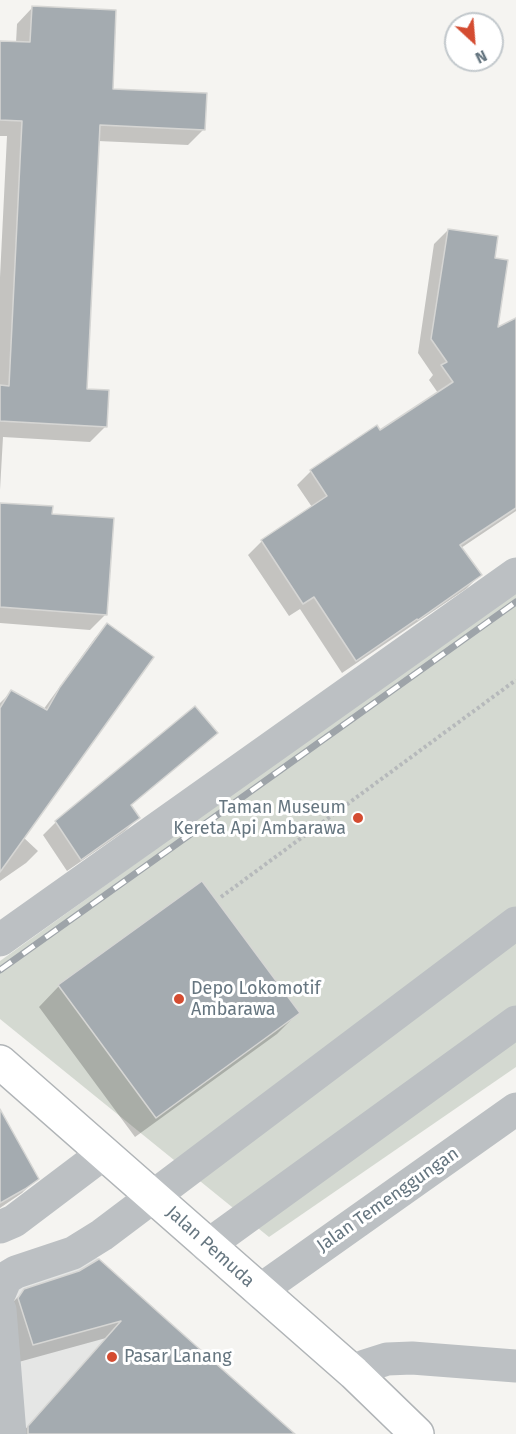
<!DOCTYPE html>
<html>
<head>
<meta charset="utf-8">
<style>
  body { margin:0 }
  #map { position:relative; width:516px; height:1434px; overflow:hidden; background:#f5f4f1; font-family:"Fira Sans",sans-serif }
  canvas { display:block }
  .north { position:absolute; left:444px; top:12px; width:60px; height:60px; box-sizing:border-box; background:#fff; border:2px solid #c2c8cc; border-radius:50%; rotate:154deg; font-size:16px; font-weight:700; line-height:24px; text-align:center; color:#667680 }
  .north::after { content:''; display:block; margin:auto; width:21px; height:27px; background:#d44c31; clip-path:polygon(50% 0,100% 100%,50% 72%,0 100%) }
</style>
</head>
<body>
<div id="map">
<canvas width="516" height="1434"></canvas>
<div class="north">N</div>
</div>
<script>
const g = document.querySelector('canvas').getContext('2d');
g.lineJoin = 'round';
function paint(path, color) {
  g.fillStyle = color;
  g.fill(path, 'evenodd');
}
function shape(rows) {
  const path = new Path2D();
  for (const r of rows) {
    path.moveTo(r[0], r[1]);
    for (let i = 2; i < r.length; i += 2) path.lineTo(r[i], r[i + 1]);
  }
  return path;
}
function strokePath(path, color, width, dash) {
  g.strokeStyle = color;
  g.lineWidth = width;
  g.lineCap = dash ? 'butt' : 'round';
  g.setLineDash(dash || []);
  g.stroke(path);
}
function write(font, color, halo, rows, align = 'center') {
  g.font = font + ' "Fira Sans",sans-serif';
  g.lineWidth = 6;
  g.setLineDash([]);
  g.textBaseline = 'middle';
  g.strokeStyle = halo;
  g.fillStyle = color;
  for (const [text, x, y, turn = 0] of rows) {
    g.save();
    g.translate(x, y);
    g.rotate((+turn || 0) * Math.PI / 180);
    g.textAlign = isNaN(turn) ? turn : align;
    if (halo) g.strokeText(text, 0, 0);
    g.fillText(text, 0, 0);
    g.restore();
  }
}
paint(shape([
  [94,1255,295,1434,0,1434,8,1293]
]), '#e5e6e5');
paint(shape([
  [516,590,516,1067,269,1237,0,1019,0,961]
]), '#d4d9d1');
paint(shape([
  [32,8,112,90,204,129,188,145,98,141,85,391,106,426,90,442,3,437,0,490,0,277,7,136,0,136,0,42,16,43,17,24],
  [448,230,493,259,497,329,516,319,516,511,461,548,480,575,466,589,342,673,300,609,289,616,248,555,262,541,312,507,297,485,311,471,379,432,438,393,429,380,433,375,418,353,434,244],
  [0,504,106,614,90,630,0,623],
  [107,625,23,837,38,851,26,863,0,881,0,703,11,692,43,710,95,638],
  [195,708,216,733,130,806,138,818,125,831,67,871,43,835,56,822],
  [59,986,298,1013,277,1034,135,1137,39,1007],
  [0,1112,37,1178,22,1193,0,1208],
  [80,1272,293,1434,21,1434,106,1338,15,1363,5,1310,25,1290]
]), '#0003');
const building = shape([
  [32,6,116,10,113,89,207,93,205,130,100,125,87,389,109,390,107,427,0,421,0,385,9,386,22,121,0,120,0,41,30,42,32,6],
  [448,229,498,236,495,258,508,260,498,327,516,318,516,508,460,545,482,575,418,620,417,619,356,661,314,597,303,604,261,540,327,496,310,470,377,425,380,430,453,382,441,365,447,362,431,339,448,229],
  [0,503,53,506,52,514,114,518,107,615,0,607,0,503],
  [107,623,154,657,0,872,0,708,11,690,47,710,60,687,107,623],
  [195,706,218,733,131,805,140,818,81,860,55,821,195,706],
  [202,881,300,1013,156,1118,58,985,202,881],
  [0,1109,39,1179,25,1189,0,1203,0,1109],
  [99,1259,158,1312,295,1434,28,1434,28,1426,121,1321,33,1345,18,1298,24,1289,79,1271,99,1259]
]);
paint(building, '#a4abb0');
strokePath(building, '#d6d6d4', 1.5);
const major = shape([
  [0,1062,354,1373,417,1434]
]);
strokePath(major, '#b0b4b7', 36);
strokePath(shape([
  [221,897,516,680]
]), '#b6b9bb', 4, [3, 3]);
strokePath(shape([
  [0,940,516,574],
  [0,1227,14,1221,104,1153],
  [207,1246,516,1022],
  [259,1291,516,1109],
  [0,1292,6,1278,16,1272,73,1253,102,1235,516,923],
  [0,1310,10,1434],
  [354,1373,365,1366,387,1359,412,1358,516,1366]
]), '#bcc0c3', 33);
strokePath(major, '#fff', 33);
const rail = shape([
  [0,970,516,602]
]);
strokePath(rail, '#9ea4a9', 7);
strokePath(rail, '#fff', 4.5, [14]);
for (const [x, y, r, color] of [
  [358,818,6,"#d44c31"],
  [179,999,6,"#d44c31"],
  [112,1357,6,"#d44c31"]
]) {
  const dot = new Path2D();
  dot.arc(x, y, r, 0, 2 * Math.PI);
  g.fillStyle = color;
  g.fill(dot);
  strokePath(dot, '#fff', 2);
}
write('18px', '#667680', '#fff', [
  ["Taman Museum",346,808,"right"],
  ["Kereta Api Ambarawa",346,829,"right"],
  ["Depo Lokomotif",191,989],
  ["Ambarawa",191,1010],
  ["Pasar Lanang",124,1357]
], 'left');
write('18px', '#667680', '#fff', [
  ["Jalan Temenggungan",388,1200,-35],
  ["Jalan Pemuda",210,1247,42]
]);
</script>
</body>
</html>
